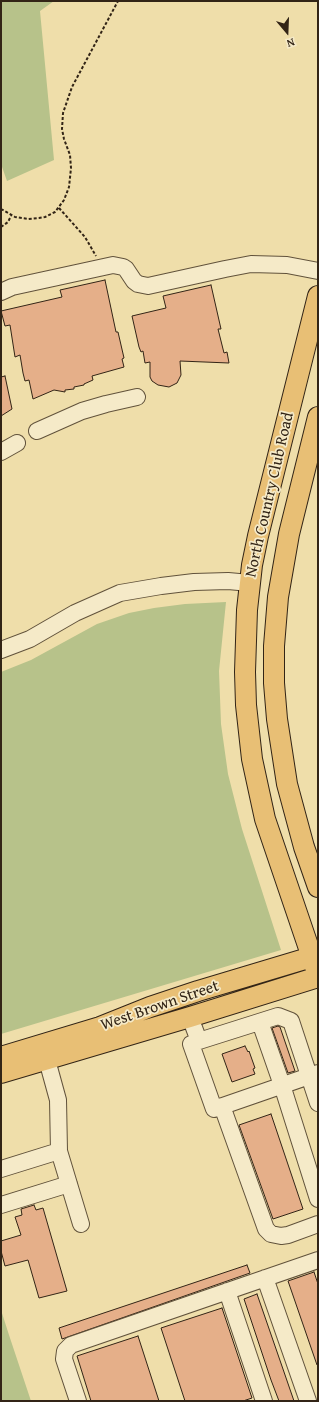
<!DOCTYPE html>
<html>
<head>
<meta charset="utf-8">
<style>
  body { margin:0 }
  #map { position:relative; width:319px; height:1402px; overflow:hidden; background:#efdeaa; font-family:"Gentium Book Plus",serif }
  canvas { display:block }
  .frame { position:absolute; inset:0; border:2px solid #322416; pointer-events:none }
  .north { position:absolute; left:267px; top:12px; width:40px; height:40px; -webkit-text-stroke:3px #f5eac8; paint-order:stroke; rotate:161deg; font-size:11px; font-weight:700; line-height:16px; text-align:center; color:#322416 }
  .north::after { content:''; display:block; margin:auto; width:14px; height:18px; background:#322416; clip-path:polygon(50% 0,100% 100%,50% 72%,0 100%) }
</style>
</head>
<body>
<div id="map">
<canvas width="319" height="1402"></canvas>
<div class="frame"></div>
<div class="north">N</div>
</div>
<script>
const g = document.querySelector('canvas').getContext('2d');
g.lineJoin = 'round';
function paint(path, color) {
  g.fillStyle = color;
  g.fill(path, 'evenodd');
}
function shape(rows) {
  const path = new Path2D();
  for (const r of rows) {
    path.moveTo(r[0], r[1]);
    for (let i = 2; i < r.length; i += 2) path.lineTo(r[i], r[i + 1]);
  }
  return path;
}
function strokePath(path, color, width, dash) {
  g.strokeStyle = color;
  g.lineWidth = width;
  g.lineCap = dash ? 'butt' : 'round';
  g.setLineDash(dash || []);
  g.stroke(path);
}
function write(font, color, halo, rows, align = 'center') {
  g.font = font + ' "Gentium Book Plus",serif';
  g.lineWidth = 3.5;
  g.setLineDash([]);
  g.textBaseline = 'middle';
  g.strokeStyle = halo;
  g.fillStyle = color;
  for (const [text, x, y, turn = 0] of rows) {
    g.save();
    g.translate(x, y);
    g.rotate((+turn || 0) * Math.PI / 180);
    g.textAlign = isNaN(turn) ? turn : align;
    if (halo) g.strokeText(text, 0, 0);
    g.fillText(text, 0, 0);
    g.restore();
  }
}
paint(shape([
  [1,1,54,1,40,11,54,160,7,181,1,164],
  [226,602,219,671,221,724,228,774,242,829,281,950,1,1034,1,672,31,660,97,624,129,613,154,608,185,604],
  [1,1310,9,1335,31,1401,1,1401]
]), '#b7c28a');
const building = shape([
  [105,280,116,332,118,332,124,358,122,359,124,367,92,376,93,380,84,384,84,385,74,387,74,389,65,390,65,392,54,390,33,399,29,380,25,381,23,373,20,355,15,357,10,325,5,326,1,311,62,297,60,290,105,280],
  [211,285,221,329,218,329,224,353,227,352,229,363,180,361,181,375,177,383,169,387,158,385,152,381,150,377,150,362,145,363,143,351,141,352,139,347,132,316,166,308,163,296,211,285],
  [5,376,12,409,1,416,1,377,5,376],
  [278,1026,280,1027,295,1071,288,1073,272,1028,278,1026],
  [245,1046,248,1052,249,1051,255,1068,253,1069,255,1074,232,1082,222,1054,245,1046],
  [271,1114,303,1209,273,1219,239,1125,271,1114],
  [34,1205,36,1210,43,1208,67,1291,39,1298,28,1260,5,1266,1,1251,1,1241,21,1235,15,1217,22,1215,21,1209,34,1205],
  [247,1265,250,1273,62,1339,59,1328,247,1265],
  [314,1272,318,1284,318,1364,317,1365,288,1281,314,1272],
  [257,1294,284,1372,294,1401,279,1401,271,1380,244,1299,257,1294],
  [222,1308,252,1398,243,1401,185,1401,161,1328,222,1308],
  [138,1336,159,1401,91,1401,77,1356,138,1336]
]);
paint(building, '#e5af89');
strokePath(building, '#322416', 1);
const minor = shape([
  [1,292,12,287,113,265,123,267,126,269,134,281,138,284,148,286,225,269,251,264,287,265,318,271],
  [37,431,82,411,106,404,137,397],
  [1,452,17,443],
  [1,650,30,639,75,613,120,593,161,586,194,582,228,581,250,583],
  [190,1017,199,1041,191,1044,214,1109,318,1073],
  [260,1022,282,1085,318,1199],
  [199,1041,278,1016,291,1021,318,1103],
  [47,1060,58,1100,59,1151,81,1224],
  [222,1106,266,1229,271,1234,281,1236,288,1235,318,1224],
  [1,1169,59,1151],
  [1,1205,69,1184],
  [265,1278,308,1401],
  [227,1291,264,1401],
  [78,1401,64,1359,65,1351,71,1345,318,1260]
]);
const major = shape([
  [318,296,258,536,252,565,247,610,245,672,246,705,252,759,265,819,318,975],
  [318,417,289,534,278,597,274,646,274,683,277,719,287,784,304,847,318,887],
  [1,1057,100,1027,150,1007,198,991,318,955],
  [1,1073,190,1017,318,977]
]);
strokePath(minor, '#61523b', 18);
strokePath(major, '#322416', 22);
strokePath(shape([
  [59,208,85,237,96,256],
  [1,209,15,217,28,219,39,218,45,217,55,212,64,200,69,187,71,168,70,155,64,139,62,129,63,113,72,87,118,1],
  [1,227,8,222,11,216]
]), '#322416', 2, [3, 2]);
strokePath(minor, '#f5eac8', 16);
strokePath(major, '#e8bf75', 20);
write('16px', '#322416', '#f5eac8', [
  ["North Country Club Road",270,495,-77],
  ["West Brown Street",160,1006,-19]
]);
</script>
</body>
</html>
